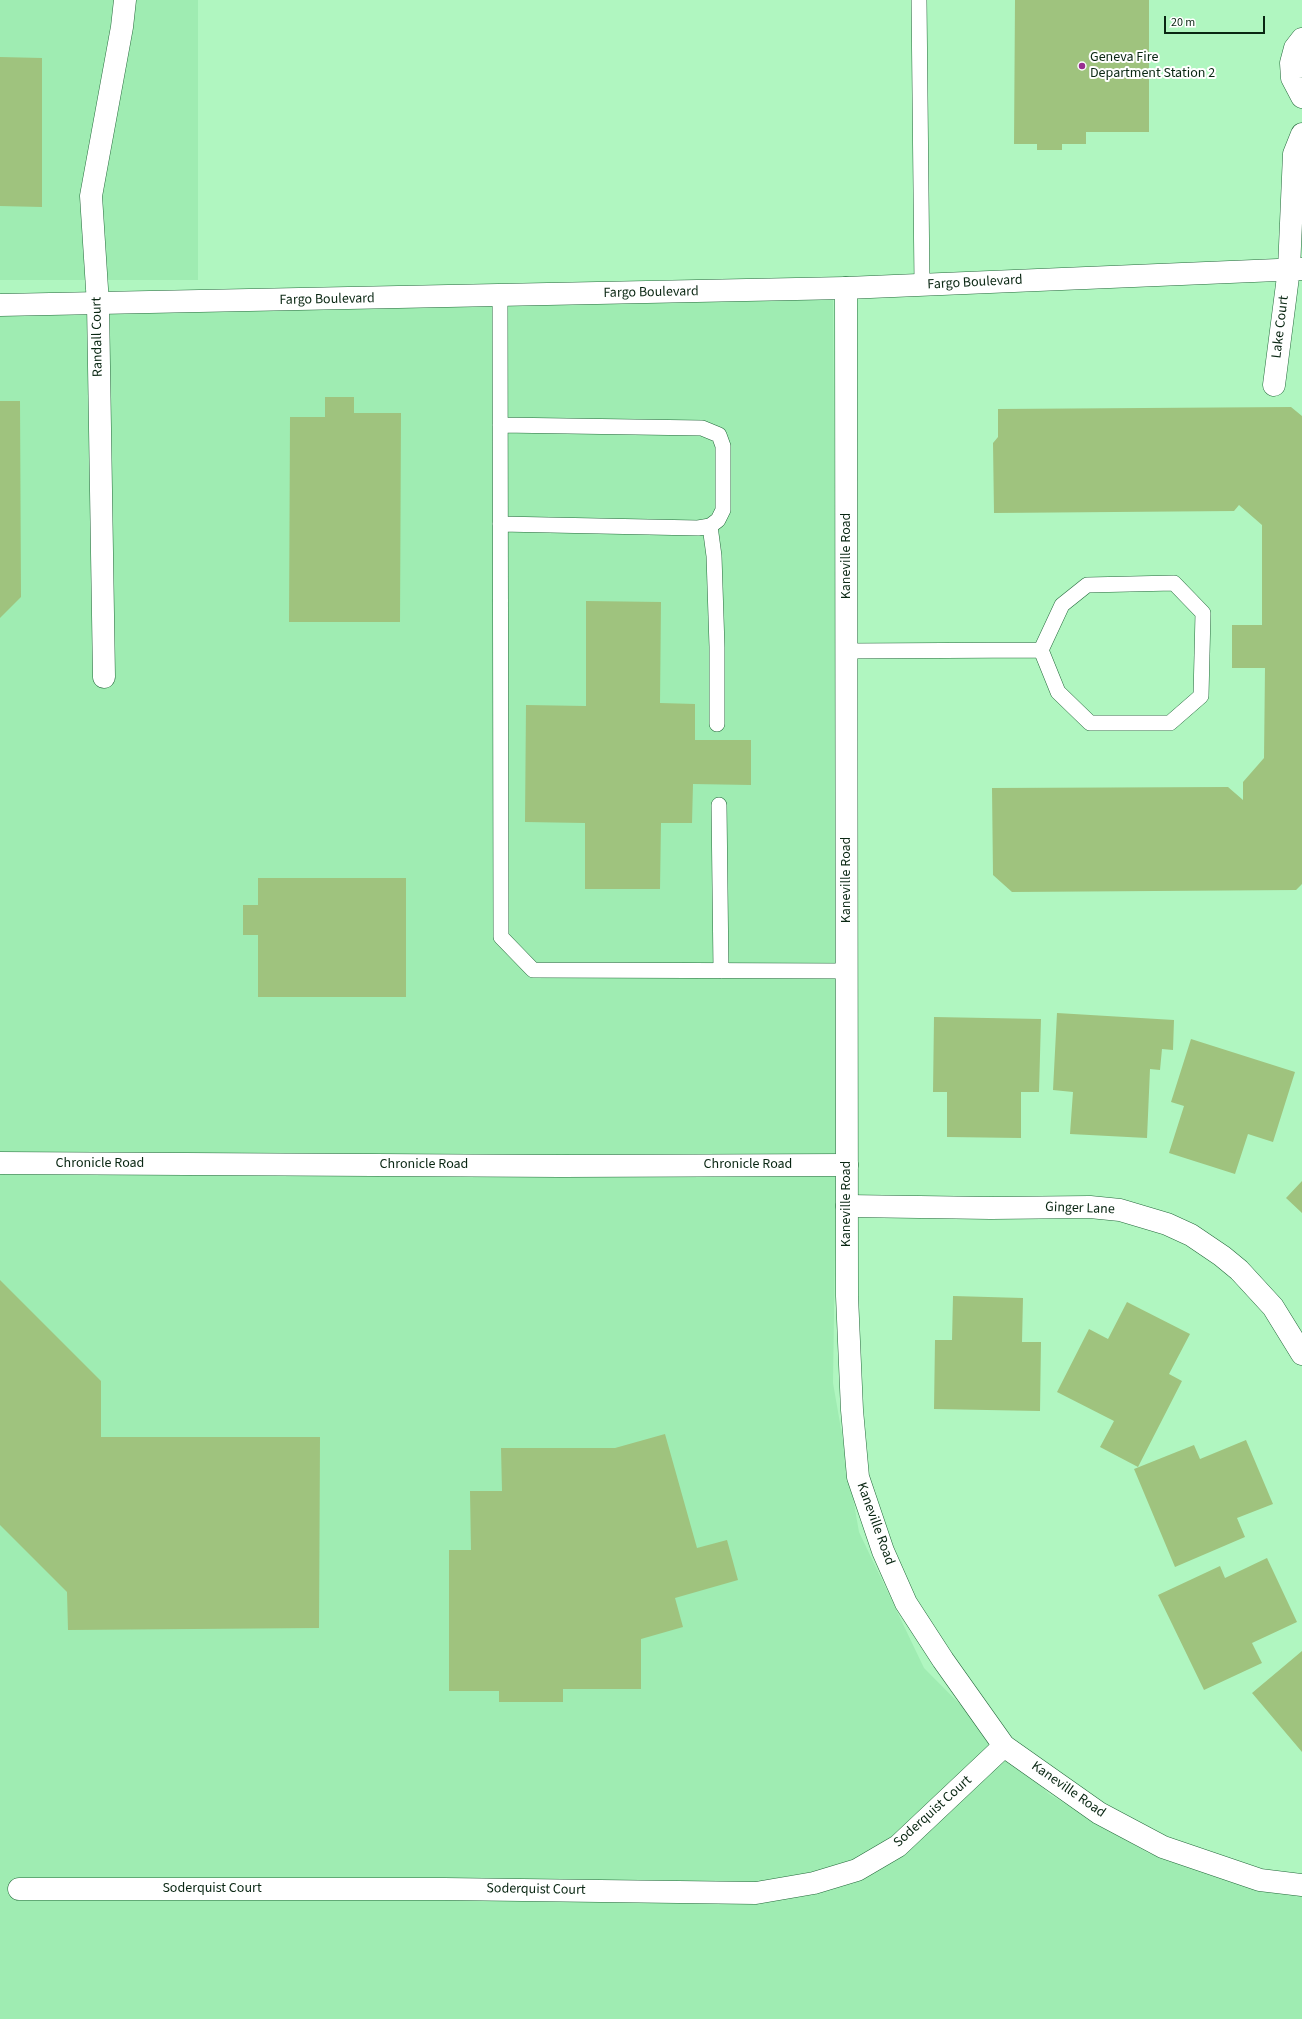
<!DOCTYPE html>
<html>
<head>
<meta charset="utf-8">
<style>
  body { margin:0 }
  #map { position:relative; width:1302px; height:2019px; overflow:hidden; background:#b0f6c0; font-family:"Source Sans 3",sans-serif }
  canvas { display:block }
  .scale { position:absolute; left:1164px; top:16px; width:101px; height:18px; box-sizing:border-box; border:2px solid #092612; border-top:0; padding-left:5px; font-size:12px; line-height:14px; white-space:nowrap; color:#092612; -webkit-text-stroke:3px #fff; paint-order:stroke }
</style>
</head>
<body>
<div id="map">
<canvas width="1302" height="2019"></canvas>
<div class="scale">20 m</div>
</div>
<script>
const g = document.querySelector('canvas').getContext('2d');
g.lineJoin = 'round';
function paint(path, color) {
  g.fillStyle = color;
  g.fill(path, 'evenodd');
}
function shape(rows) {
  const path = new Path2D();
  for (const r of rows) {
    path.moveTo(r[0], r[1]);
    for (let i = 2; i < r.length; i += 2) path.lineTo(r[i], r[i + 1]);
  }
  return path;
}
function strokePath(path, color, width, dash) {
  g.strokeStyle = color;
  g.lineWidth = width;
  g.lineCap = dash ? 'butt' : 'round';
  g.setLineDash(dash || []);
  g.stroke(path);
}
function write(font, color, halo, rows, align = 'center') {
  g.font = font + ' "Source Sans 3",sans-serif';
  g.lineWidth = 4;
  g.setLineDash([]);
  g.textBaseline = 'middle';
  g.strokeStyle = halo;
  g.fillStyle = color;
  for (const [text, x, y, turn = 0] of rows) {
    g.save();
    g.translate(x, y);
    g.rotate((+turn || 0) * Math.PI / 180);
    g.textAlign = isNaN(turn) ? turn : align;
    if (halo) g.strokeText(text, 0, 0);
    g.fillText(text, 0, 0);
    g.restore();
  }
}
paint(shape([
  [0,0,198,0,198,280,0,280],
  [833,298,838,1035,833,1383,859,1532,924,1668,1049,1794,1148,1853,1272,1892,1302,1895,1302,2019,0,2019,0,312]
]), '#9fecb2');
paint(shape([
  [1015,0,1149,0,1149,132,1086,132,1086,144,1062,144,1062,150,1037,150,1037,144,1014,144],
  [0,57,42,58,42,207,0,206],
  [325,397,354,397,354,413,401,413,400,622,289,622,290,417,325,417],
  [0,401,20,401,21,597,0,618],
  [1291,407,1302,416,1302,884,1296,890,1012,892,993,875,992,788,1228,787,1243,800,1243,782,1264,758,1265,668,1232,668,1232,625,1262,625,1262,525,1239,505,1234,511,994,513,993,443,998,437,998,409],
  [586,601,661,602,660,703,695,704,695,740,751,740,751,785,693,784,692,823,661,823,660,889,585,889,585,823,525,822,526,705,586,706],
  [258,878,406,878,406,997,258,997,258,935,243,935,243,905,258,905],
  [1057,1013,1174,1020,1173,1050,1162,1049,1160,1070,1150,1069,1147,1138,1070,1134,1073,1092,1053,1090],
  [934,1017,1041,1019,1039,1092,1021,1092,1021,1138,947,1137,947,1092,933,1092],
  [1191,1039,1295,1072,1273,1142,1248,1134,1235,1174,1169,1153,1184,1106,1171,1102],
  [1302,1181,1302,1213,1286,1198],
  [0,1280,101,1381,101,1437,320,1437,319,1628,68,1630,67,1592,0,1525],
  [953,1296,1023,1298,1022,1342,1041,1342,1040,1411,934,1409,935,1340,952,1340],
  [1127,1302,1190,1334,1169,1374,1182,1381,1138,1467,1100,1447,1114,1421,1057,1392,1089,1329,1108,1339],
  [665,1434,697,1548,727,1540,738,1580,675,1598,683,1627,641,1639,641,1689,563,1689,563,1702,499,1702,499,1691,449,1691,449,1550,471,1550,470,1491,502,1491,501,1448,615,1448],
  [1246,1440,1273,1504,1237,1518,1245,1537,1175,1567,1134,1469,1194,1445,1200,1459],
  [1267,1558,1297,1622,1252,1643,1262,1663,1204,1690,1158,1595,1220,1566,1225,1578],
  [1302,1651,1302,1752,1252,1693]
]), '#9fc37e');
const service = shape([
  [919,0,922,285],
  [500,296,501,937,533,970,847,971],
  [500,425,702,428,719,435,723,446,723,510,718,520,710,526,698,528,500,524],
  [710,526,714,556,717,647,717,724],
  [1174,583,1203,613,1201,696,1170,723,1090,723,1058,692,1041,650,1062,605,1087,585,1174,583],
  [847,651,1041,650],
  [719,805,721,971]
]);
const minor = shape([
  [1302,39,1295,48,1291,63,1292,78,1302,97],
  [846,288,1302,269],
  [1274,385,1289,269,1294,154,1302,134],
  [104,677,98,304,91,196,122,27,125,0],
  [0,1163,561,1166,847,1165],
  [847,1206,991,1208,1090,1207,1120,1210,1167,1224,1191,1235,1222,1256,1239,1270,1273,1307,1302,1354],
  [19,1889,444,1889,756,1893,814,1883,857,1870,898,1846,1004,1746]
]);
const secondary = shape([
  [0,305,846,288,847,1296,852,1410,858,1477,883,1551,906,1603,943,1660,1004,1746,1099,1813,1163,1847,1260,1880,1302,1885]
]);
strokePath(service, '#24693b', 16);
strokePath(minor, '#24693b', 23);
strokePath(secondary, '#24693b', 23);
strokePath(service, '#fff', 15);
strokePath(minor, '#fff', 22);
strokePath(secondary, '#fff', 22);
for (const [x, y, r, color] of [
  [1082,66,4,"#982e90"]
]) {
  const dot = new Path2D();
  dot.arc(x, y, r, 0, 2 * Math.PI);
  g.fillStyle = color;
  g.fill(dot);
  strokePath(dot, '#fff', 1.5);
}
write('14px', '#092612', '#fff', [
  ["Geneva Fire",1090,58],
  ["Department Station 2",1090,74]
], 'left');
write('14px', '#092612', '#fff', [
  ["Fargo Boulevard",975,283,-3],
  ["Fargo Boulevard",651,293,-1],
  ["Fargo Boulevard",327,300,-1],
  ["Lake Court",1281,327,-83],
  ["Randall Court",98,337,-91],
  ["Kaneville Road",847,556,-90],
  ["Kaneville Road",847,880,-90],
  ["Chronicle Road",100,1164],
  ["Chronicle Road",424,1165],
  ["Chronicle Road",748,1165],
  ["Kaneville Road",847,1204,-90],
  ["Ginger Lane",1080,1209,2],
  ["Kaneville Road",875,1524,70],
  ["Kaneville Road",1068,1790,35],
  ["Soderquist Court",933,1812,-42],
  ["Soderquist Court",212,1889],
  ["Soderquist Court",536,1890,1]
]);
</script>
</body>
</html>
